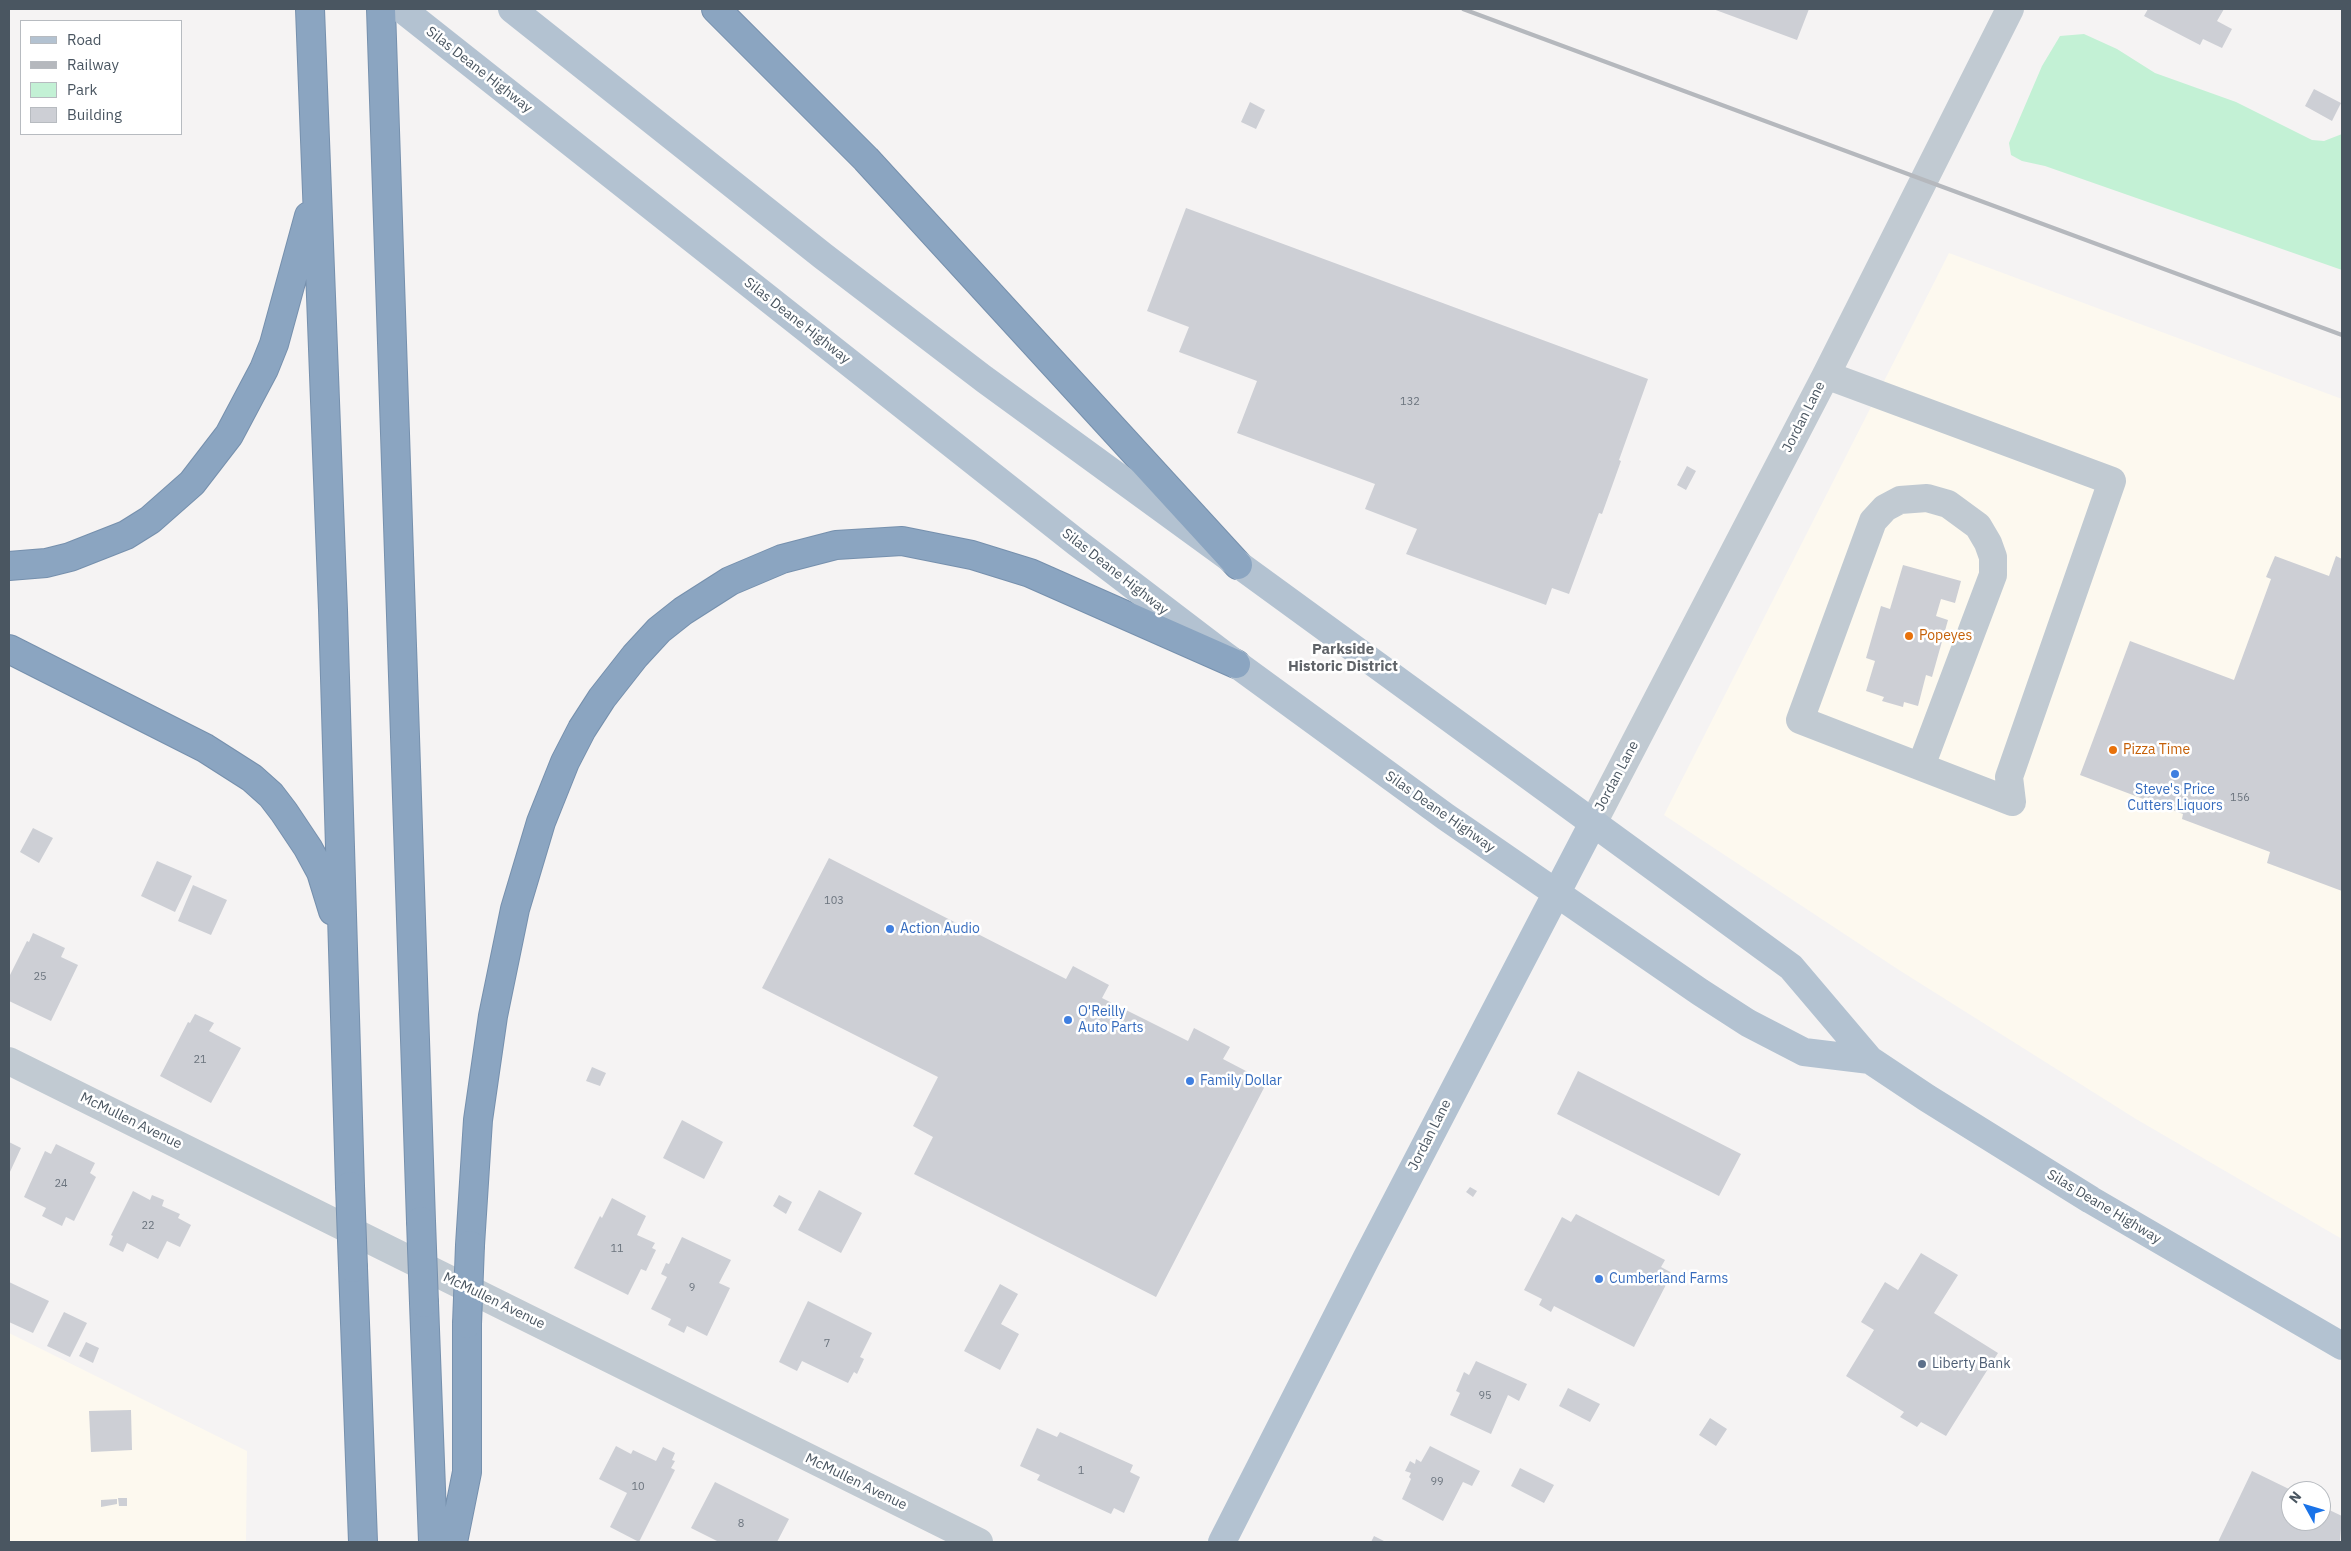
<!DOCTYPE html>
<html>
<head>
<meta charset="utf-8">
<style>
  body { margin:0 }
  #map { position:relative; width:2351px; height:1551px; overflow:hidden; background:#f5f3f3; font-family:"IBM Plex Sans",sans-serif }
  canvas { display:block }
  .frame { position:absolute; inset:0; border:10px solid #4a5661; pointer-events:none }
  .legend { position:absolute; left:20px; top:20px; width:162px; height:115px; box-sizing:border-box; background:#fff; border:1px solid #b7bbc0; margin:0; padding:6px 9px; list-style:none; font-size:15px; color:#4a5661 }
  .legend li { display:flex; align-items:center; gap:10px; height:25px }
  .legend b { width:25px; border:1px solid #b7bbc0 }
  .north { position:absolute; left:2281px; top:1481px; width:50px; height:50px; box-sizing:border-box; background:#fff; border:1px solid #b7bbc0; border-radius:50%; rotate:309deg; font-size:14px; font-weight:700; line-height:20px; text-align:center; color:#4a5661 }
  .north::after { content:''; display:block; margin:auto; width:18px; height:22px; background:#1a73e8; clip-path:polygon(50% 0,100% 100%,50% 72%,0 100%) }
</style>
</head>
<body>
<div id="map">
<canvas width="2351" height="1551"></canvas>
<div class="frame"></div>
<ul class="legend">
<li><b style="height:6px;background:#b3c2d1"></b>Road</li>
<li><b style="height:6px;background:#b5b8bd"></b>Railway</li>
<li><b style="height:14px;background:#c3f1d5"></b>Park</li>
<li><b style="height:14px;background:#cdcfd5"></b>Building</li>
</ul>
<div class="north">N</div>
</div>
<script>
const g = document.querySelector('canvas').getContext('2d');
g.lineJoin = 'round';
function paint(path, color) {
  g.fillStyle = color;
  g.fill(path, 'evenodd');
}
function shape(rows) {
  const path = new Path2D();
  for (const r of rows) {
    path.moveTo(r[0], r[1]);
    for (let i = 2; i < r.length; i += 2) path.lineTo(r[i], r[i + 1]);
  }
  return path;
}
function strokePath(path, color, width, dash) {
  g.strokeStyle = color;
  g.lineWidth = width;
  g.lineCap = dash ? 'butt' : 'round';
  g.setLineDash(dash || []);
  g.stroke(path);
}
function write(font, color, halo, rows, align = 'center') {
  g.font = font + ' "IBM Plex Sans",sans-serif';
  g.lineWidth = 5;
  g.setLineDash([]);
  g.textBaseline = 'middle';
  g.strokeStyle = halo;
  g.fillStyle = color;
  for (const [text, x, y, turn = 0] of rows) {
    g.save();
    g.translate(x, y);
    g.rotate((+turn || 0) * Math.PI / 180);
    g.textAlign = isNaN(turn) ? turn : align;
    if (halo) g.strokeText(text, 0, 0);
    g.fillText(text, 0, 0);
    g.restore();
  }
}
paint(shape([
  [1949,253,2342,399,2342,1239,2136,1119,1899,970,1664,815],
  [9,1333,247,1451,246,1542,9,1542]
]), '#fdf9ef');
paint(shape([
  [2084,34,2117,49,2155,73,2236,102,2312,140,2324,141,2342,134,2342,270,2045,166,2022,161,2011,155,2009,143,2042,66,2060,36]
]), '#c3f1d5');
paint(shape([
  [1713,9,1809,9,1797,40],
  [2148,9,2224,9,2217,21,2232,29,2222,48,2203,39,2200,45,2144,16],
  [2314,89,2341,103,2332,121,2305,106],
  [1250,102,1265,110,1256,129,1241,122],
  [1186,208,1648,379,1619,460,1621,461,1602,514,1599,513,1569,594,1552,588,1546,605,1406,554,1417,529,1365,509,1375,484,1237,433,1257,381,1179,352,1189,327,1147,311],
  [1687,466,1696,471,1686,490,1677,485],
  [2275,556,2329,576,2336,556,2342,559,2342,891,2267,863,2270,852,2182,819,2183,814,2080,775,2130,641,2234,680,2271,579,2266,577],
  [1903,565,1961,581,1955,603,1941,599,1936,616,1948,620,1932,677,1926,675,1918,706,1904,702,1903,707,1882,701,1884,697,1866,691,1875,661,1866,658,1881,606,1890,609],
  [33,828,53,838,39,863,20,852],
  [829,858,1066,979,1073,966,1109,985,1102,998,1188,1041,1194,1028,1230,1047,1223,1059,1267,1082,1156,1297,914,1174,933,1137,913,1126,938,1077,762,988],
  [157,861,192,876,175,912,141,896],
  [193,885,227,900,211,935,178,921],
  [33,933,65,948,61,957,78,965,51,1021,9,1001,9,977,27,941,29,942],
  [195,1014,214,1023,209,1031,241,1048,211,1103,160,1076,188,1022,190,1023],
  [592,1067,606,1073,600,1086,586,1081],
  [1578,1071,1741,1154,1719,1196,1557,1114],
  [682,1120,723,1142,704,1179,663,1158],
  [9,1142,21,1148,9,1174],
  [56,1144,95,1163,90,1173,96,1177,74,1221,66,1217,62,1226,42,1216,46,1208,24,1197,45,1151,51,1154],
  [1470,1187,1477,1191,1473,1197,1466,1192],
  [819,1190,862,1213,841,1253,798,1230],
  [133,1191,150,1200,152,1195,164,1200,162,1206,180,1214,178,1218,191,1225,180,1247,167,1241,158,1259,127,1243,123,1252,109,1245,113,1236,111,1235],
  [779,1195,792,1202,786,1214,773,1206],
  [612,1198,646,1216,637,1235,655,1243,652,1248,656,1250,646,1271,641,1269,628,1295,574,1268,600,1216,602,1218],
  [1576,1214,1665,1260,1661,1267,1672,1273,1634,1347,1554,1306,1551,1312,1539,1305,1542,1299,1524,1290,1562,1217,1571,1222],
  [682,1237,731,1260,719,1283,730,1288,707,1336,687,1326,684,1333,668,1325,671,1319,651,1309,667,1277,661,1274,666,1263,669,1264],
  [1921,1253,1958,1275,1934,1313,1998,1353,1946,1436,1921,1422,1917,1427,1900,1417,1904,1412,1846,1376,1874,1330,1861,1322,1885,1282,1898,1290],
  [9,1282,49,1301,33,1333,9,1322],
  [1000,1284,1018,1294,1001,1324,1019,1334,1000,1370,964,1351],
  [808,1301,872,1333,860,1357,864,1359,857,1374,854,1372,848,1383,802,1361,797,1371,779,1362],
  [64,1312,87,1323,70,1357,47,1346],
  [86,1342,99,1348,93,1363,79,1356],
  [1476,1361,1527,1384,1519,1401,1508,1395,1491,1434,1450,1415,1460,1393,1456,1391,1464,1372,1469,1375],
  [1568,1388,1600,1404,1590,1422,1559,1406],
  [131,1410,132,1450,91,1452,89,1411],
  [1710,1418,1727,1429,1716,1446,1699,1435],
  [1037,1428,1057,1437,1060,1432,1133,1465,1130,1472,1140,1477,1124,1513,1114,1508,1111,1514,1037,1480,1040,1475,1020,1466],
  [616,1446,631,1454,633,1450,656,1461,663,1447,675,1453,672,1460,675,1461,671,1468,675,1470,639,1542,610,1527,627,1493,599,1479],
  [1430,1446,1480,1471,1472,1486,1463,1482,1443,1521,1402,1499,1411,1479,1409,1477,1411,1473,1405,1471,1410,1461,1415,1464,1416,1459,1421,1462],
  [1520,1468,1554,1485,1544,1503,1511,1486],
  [2252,1471,2291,1490,2291,1521,2321,1521,2321,1494,2327,1497,2323,1507,2342,1516,2340,1542,2218,1542],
  [715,1482,789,1519,777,1542,719,1542,691,1528],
  [2300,1484,2314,1491,2297,1491],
  [118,1498,127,1498,127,1506,119,1506],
  [117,1499,117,1504,101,1507,101,1500],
  [1374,1536,1386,1542,1371,1542]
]), '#cdcfd5');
const highway = shape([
  [310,9,333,610,350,1186],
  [381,9,421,1221],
  [716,9,866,159,1238,565],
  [9,566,46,563,70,557,126,535,150,520,192,483,229,435,264,369,274,344,309,216],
  [9,649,205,748,252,778,271,795,284,812,308,848,321,872,333,911],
  [470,1245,478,1120,493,1016,515,909,541,822,565,762,582,729,602,698,635,656,659,630,683,611,730,581,782,559,836,545,902,541,972,555,1030,573,1236,664],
  [353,1268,363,1542],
  [424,1303,433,1542],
  [453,1542,467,1472,467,1324]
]);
strokePath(highway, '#7690ad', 30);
strokePath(shape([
  [1826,375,2112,481,2009,777,2012,802,1800,720,1873,521,1885,508,1900,500,1927,498,1948,504,1978,526,1988,543,1993,557,1993,575,1921,766],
  [1593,823,1826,375,2010,9],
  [9,1061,979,1542]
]), '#c1cad2', 28);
strokePath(shape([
  [402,9,1076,542,1224,655,1446,817,1700,992,1748,1023,1804,1052,1870,1060],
  [512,9,823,256,984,379,1791,967,1870,1060,1927,1098,2091,1200,2342,1346],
  [1222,1542,1366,1259,1593,823]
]), '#b3c2d1', 28);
strokePath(highway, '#8ba5c1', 28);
strokePath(shape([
  [1463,9,2342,335]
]), '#b5b8bd', 4);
const highwayBridge = shape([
  [350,1186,353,1268],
  [421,1221,424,1303],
  [467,1324,470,1245]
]);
strokePath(highwayBridge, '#7690ad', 30, []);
strokePath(highwayBridge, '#8ba5c1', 28);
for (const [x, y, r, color] of [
  [1909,636,5,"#e8710a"],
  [2113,750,5,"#e8710a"],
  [2175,774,5,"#3f7fe0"],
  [890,929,5,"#3f7fe0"],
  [1068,1020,5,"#3f7fe0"],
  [1190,1081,5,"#3f7fe0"],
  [1599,1279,5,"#3f7fe0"],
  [1922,1364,5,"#5c6f8a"]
]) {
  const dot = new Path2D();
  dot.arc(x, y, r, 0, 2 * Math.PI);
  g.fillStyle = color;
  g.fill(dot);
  strokePath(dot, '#fff', 2);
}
write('11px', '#6b747e', null, [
  ["132",1410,402],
  ["156",2240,798],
  ["103",834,901],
  ["25",40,977],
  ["21",200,1060],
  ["24",61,1184],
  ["22",148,1226],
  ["11",617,1249],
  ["9",692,1288],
  ["7",827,1344],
  ["95",1485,1396],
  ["1",1081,1471],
  ["99",1437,1482],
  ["10",638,1487],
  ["8",741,1524]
]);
write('14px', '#4a5661', '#fff', [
  ["Silas Deane Highway",479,70,38],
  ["Silas Deane Highway",797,321,38],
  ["Jordan Lane",1804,417,-63],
  ["Silas Deane Highway",1115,572,38],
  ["Jordan Lane",1617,776,-62],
  ["Silas Deane Highway",1440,812,35],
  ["McMullen Avenue",131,1121,26],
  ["Jordan Lane",1430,1135,-63],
  ["Silas Deane Highway",2104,1207,31],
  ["McMullen Avenue",494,1301,26],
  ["McMullen Avenue",856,1482,26]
]);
write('14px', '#c56008', '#fff', [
  ["Popeyes",1919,636],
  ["Pizza Time",2123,750]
], 'left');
write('14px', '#366cbe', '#fff', [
  ["Steve's Price",2175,790,"center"],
  ["Cutters Liquors",2175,806,"center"],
  ["Action Audio",900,929],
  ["O'Reilly",1078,1012],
  ["Auto Parts",1078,1028],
  ["Family Dollar",1200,1081],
  ["Cumberland Farms",1609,1279]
], 'left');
write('14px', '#4e5e75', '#fff', [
  ["Liberty Bank",1932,1364]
], 'left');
write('bold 15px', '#5f6368', '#fff', [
  ["Parkside",1343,650],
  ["Historic District",1343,667]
]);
</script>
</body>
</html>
